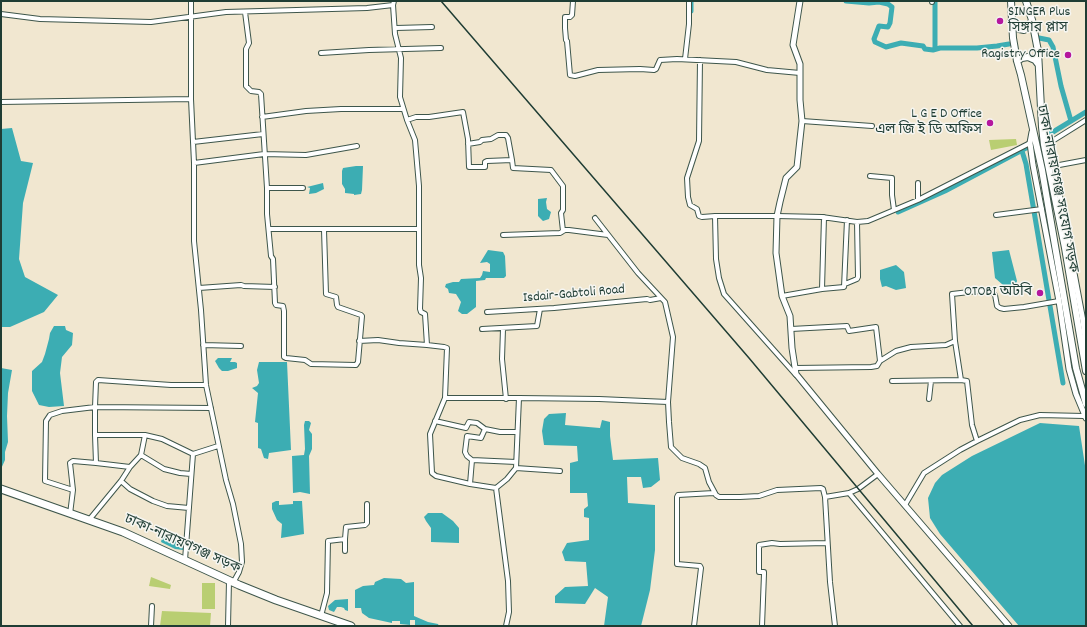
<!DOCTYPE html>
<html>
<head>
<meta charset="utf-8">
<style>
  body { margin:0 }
  #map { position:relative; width:1087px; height:627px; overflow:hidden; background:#f1e7d0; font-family:Dekko,sans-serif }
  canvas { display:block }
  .frame { position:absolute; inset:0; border:2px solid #1f3d34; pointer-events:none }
</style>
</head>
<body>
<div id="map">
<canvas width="1087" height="627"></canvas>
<div class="frame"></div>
</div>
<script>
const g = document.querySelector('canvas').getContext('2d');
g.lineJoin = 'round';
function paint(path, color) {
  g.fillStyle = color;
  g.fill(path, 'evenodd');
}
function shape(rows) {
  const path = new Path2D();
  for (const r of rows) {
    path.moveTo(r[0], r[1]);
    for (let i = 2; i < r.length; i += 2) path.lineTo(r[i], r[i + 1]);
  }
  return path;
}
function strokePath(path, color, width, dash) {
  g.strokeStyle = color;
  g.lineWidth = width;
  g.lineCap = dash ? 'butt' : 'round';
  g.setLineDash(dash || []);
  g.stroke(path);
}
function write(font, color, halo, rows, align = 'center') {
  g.font = font + ' Dekko,"Noto Sans Bengali",sans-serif';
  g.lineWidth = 3;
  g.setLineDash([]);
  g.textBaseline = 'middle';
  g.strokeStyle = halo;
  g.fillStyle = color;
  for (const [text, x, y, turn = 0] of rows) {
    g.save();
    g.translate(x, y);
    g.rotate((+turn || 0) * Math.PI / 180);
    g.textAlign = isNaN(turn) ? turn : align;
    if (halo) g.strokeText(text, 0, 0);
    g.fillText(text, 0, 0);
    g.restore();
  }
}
paint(shape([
  [1016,139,1017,145,991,150,989,140],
  [151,577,171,585,170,589,149,586],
  [202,583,215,583,215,609,202,609],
  [162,611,211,613,210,626,160,626]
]), '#b9ce72');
paint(shape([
  [12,128,21,161,33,163,23,203,19,259,25,277,58,295,44,312,10,327,1,327,1,129],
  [356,166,363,166,362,190,361,194,354,195,354,194,345,193,345,189,342,184,342,171,343,168],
  [323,183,324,189,316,193,309,194,310,188,307,187],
  [547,198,546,202,547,209,551,212,549,219,543,221,538,216,538,199],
  [488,250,503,252,505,256,506,276,504,278,486,278,485,280,476,281,476,307,467,314,462,314,458,311,461,302,456,294,449,293,448,289,445,287,446,284,453,282,459,282,461,279,480,278,482,275,483,271,490,272,490,264,487,262,480,263],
  [1009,250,1017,281,1016,284,1011,286,1003,285,995,278,992,252],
  [896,265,904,272,906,288,896,290,886,286,882,287,880,279,880,270],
  [54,326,65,326,66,330,73,333,72,345,62,357,60,373,64,406,49,407,39,405,32,391,32,371,42,362,45,354,49,339,50,333],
  [218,358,232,358,230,362,235,362,237,363,237,368,228,371,222,371,219,368,215,361],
  [259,362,287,362,291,450,269,453,268,459,264,458,261,449,258,448,258,423,255,422,258,393,252,388,257,386,259,383,257,370],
  [1,368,12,370,8,393,7,416,8,442,5,452,5,460,1,469],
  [566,413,565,425,600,428,602,420,610,422,610,436,613,460,658,458,660,480,651,487,643,488,641,477,627,477,628,503,655,505,655,550,650,590,641,626,604,626,608,597,595,588,585,604,555,603,555,596,565,587,588,586,586,562,565,561,562,552,567,543,589,540,589,518,584,517,584,509,588,506,587,493,570,493,570,463,578,461,577,446,544,445,542,431,544,419,549,414],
  [305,421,309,421,311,423,309,430,312,434,312,449,309,456,310,494,300,492,293,493,292,456,304,455,305,449,304,425],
  [1040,423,1079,426,1086,472,1086,626,1019,626,940,534,930,518,928,498,935,483,942,475,972,456],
  [276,501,279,501,279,505,293,504,293,501,302,501,304,534,281,538,282,524,277,520,272,509,272,503],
  [428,513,442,513,453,521,459,528,459,543,431,542,431,528,426,521,424,517],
  [168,534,175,534,183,537,185,547,183,550,175,549,161,542,162,538,164,535],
  [384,578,401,579,406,583,414,582,414,616,428,622,438,624,439,626,415,626,415,620,410,620,410,625,400,624,400,621,392,621,392,623,369,618,362,613,361,608,355,608,355,590,363,586,374,585,375,582],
  [348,599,348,611,345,610,344,608,341,607,337,607,334,612,329,610,328,606,335,600]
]), '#3cadb3');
strokePath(shape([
  [691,1,691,11],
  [846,1,869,3,879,2,888,4,892,7,890,23,888,27,879,26,874,39,875,42,886,47,901,43,923,46,925,49,933,50,940,48,977,48,997,46,1009,44],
  [1039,38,1049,40,1053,47,1061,86,1071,121],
  [935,49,935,1],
  [1048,135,1086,112],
  [1022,151,1026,164,1063,383],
  [898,212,945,191,1028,147]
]), '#3cadb3', 5);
const minor = shape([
  [191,1,191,99,194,163,194,241,201,310,206,385,226,480,233,504,241,544,242,562,239,572,233,583],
  [394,1,393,5,395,34,401,58,400,97,407,120,415,140,419,186,419,265,421,278,420,309,421,312,425,314,427,345],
  [573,1,572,15,570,17,565,17,565,28,566,40,567,41,570,75,575,76,598,70,640,69,654,70,656,69,660,60,677,59,736,62,767,70,800,73],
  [932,2,932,1],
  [245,12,249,43,246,49,246,86,251,91,259,92,261,94,267,188,267,214,271,256,273,259,275,303,276,305,283,306,284,311,284,357,286,358,305,360,311,364,356,365,358,362,362,316,361,315,338,307,337,305,336,297,326,294,324,230],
  [1,14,40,19,151,22,226,12,367,8,393,5],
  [396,28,432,27],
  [321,53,369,50,441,48],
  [685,59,689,24,689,1],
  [700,60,699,141,687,178,688,197,690,205,697,209,699,216,702,217,715,216],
  [1,102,191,99],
  [262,117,306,111,341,109,403,109],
  [407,120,416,117,429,117,463,112,468,139,469,167,485,167,485,162,487,161,512,160,513,168,551,170,563,186,563,210,561,213,563,231],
  [802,121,872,126],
  [193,142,263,134],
  [1049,142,1054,140,1086,120],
  [468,144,480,142,482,140,491,139,498,135,506,135,508,138,512,160],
  [194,163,264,154,306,155,357,146],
  [1054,166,1086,160],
  [870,176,892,178,892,195,894,210],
  [918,183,918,200],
  [267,188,303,188],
  [996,215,1042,209],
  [595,218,638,273,665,302,673,337,668,402],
  [270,229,419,229],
  [503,235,560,233,565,230,569,230,608,235],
  [845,284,857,279,858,277,857,222],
  [199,288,241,285,244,286,275,287],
  [822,289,824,217],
  [782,296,822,289,844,287,847,220],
  [487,312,554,308,647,299,650,300,661,298],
  [482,329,537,326,540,309],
  [503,329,502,359,506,399],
  [791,329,847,326,849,331,876,327,880,361],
  [359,341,378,340,399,343,427,345,444,347,447,348,445,398,430,434,432,473,436,476,470,484,496,488,508,581,509,612,506,626],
  [203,345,241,346],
  [795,368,871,367,877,366,880,361,896,351,911,347,946,345,955,341],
  [796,375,724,294,719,278,716,259,715,216,777,216,822,217,857,222,868,221,918,200,1030,143],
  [961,380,955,341,952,294,978,291,992,292,995,295,997,306,1000,308,1004,309,1024,307,1059,301],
  [892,381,961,380,967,381,972,425,977,441],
  [445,398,519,398,516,468,507,479,496,488],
  [519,398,599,399,668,402,669,422,671,447,682,458,699,464,705,468,709,482,716,495,719,497,740,497,759,496,777,490,821,488,823,489,825,497],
  [929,399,931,381],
  [435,421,466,428,469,422,477,423,485,429,500,432,517,432],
  [95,435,145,435,162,439,193,454],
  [141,455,164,469,180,473,191,474],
  [472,460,516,462],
  [130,467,141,455,145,435],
  [516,468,560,471],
  [121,481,130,489,153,501,167,506,189,508],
  [470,484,472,460,467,456,465,452,467,436,481,438,485,429],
  [73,490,45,481,46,421,50,415,62,411,95,407,96,382,98,380,171,385,206,385],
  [849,493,960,626],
  [905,505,924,473,960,450,977,441,1020,420,1040,415,1084,416],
  [70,514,73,490,70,463,73,461,96,463,95,435,95,407,211,408],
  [89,520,121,481,130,467,96,463],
  [345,539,345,551],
  [185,560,193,454,218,446],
  [321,616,327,593,328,541,345,539,346,527,365,525,367,523,367,504],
  [151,626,152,606],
  [228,626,229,581],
  [694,626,701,568,700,566,677,564,677,497,678,495,714,493],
  [762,626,764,574,764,572,759,572,759,545,772,543,780,544,827,543],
  [835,626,830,582,825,497,849,493,858,489,878,474]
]);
const tertiary = shape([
  [800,1,793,45,800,64,800,100,802,121,800,139,797,167,786,178,780,202,777,216,776,253,782,296,790,316,792,348,796,374,878,474,1009,626],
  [1043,130,1049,142,1054,166,1083,321,1086,345],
  [1032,132,1030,143,1033,165,1059,301,1069,369,1076,394,1086,418]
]);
const primary = shape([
  [1011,1,1013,38,1017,61,1021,75,1042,170,1076,368,1086,404],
  [1026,1,1032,20,1038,51,1042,127,1044,145,1065,248,1086,371],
  [1011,21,1019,29,1024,30,1028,28,1032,20],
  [1017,61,1022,58,1028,57,1035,60,1038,64]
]);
const trunk = shape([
  [1,489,123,532,239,585,276,600,351,626]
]);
strokePath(minor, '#3e564b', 6);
strokePath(tertiary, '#3e564b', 7);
strokePath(primary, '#3e564b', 8);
strokePath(trunk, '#3e564b', 9);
strokePath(minor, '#fff', 4);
strokePath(tertiary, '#fff', 5);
strokePath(primary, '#fff', 6);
strokePath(trunk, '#fff', 7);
strokePath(shape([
  [441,1,749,358,973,626]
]), '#1f3d34', 1.5);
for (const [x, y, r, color] of [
  [1000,21,4,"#b5179e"],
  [1068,55,4,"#b5179e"],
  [990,123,4,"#b5179e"],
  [1040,293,4,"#b5179e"]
]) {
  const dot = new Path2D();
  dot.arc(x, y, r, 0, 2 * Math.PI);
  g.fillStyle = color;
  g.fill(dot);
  strokePath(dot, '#f6f6f2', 1.5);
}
write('14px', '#1f3d34', '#f6f6f2', [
  ["SINGER Plus",1008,13,"left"],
  ["সিঙ্গার প্লাস",1008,29,"left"],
  ["Ragistry Office",1060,55],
  ["L G E D Office",982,115],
  ["এল জি ই ডি অফিস",982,131],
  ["OTOBI অটবি",1032,293]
], 'right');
write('14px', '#1f3d34', '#f6f6f2', [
  ["ঢাকা-নারায়ণগঞ্জ সংযোগ সড়ক",1056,189,79],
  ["Isdair-Gabtoli Road",574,295,-5],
  ["ঢাকা-নারায়ণগঞ্জ সড়ক",182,545,24]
]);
</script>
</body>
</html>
